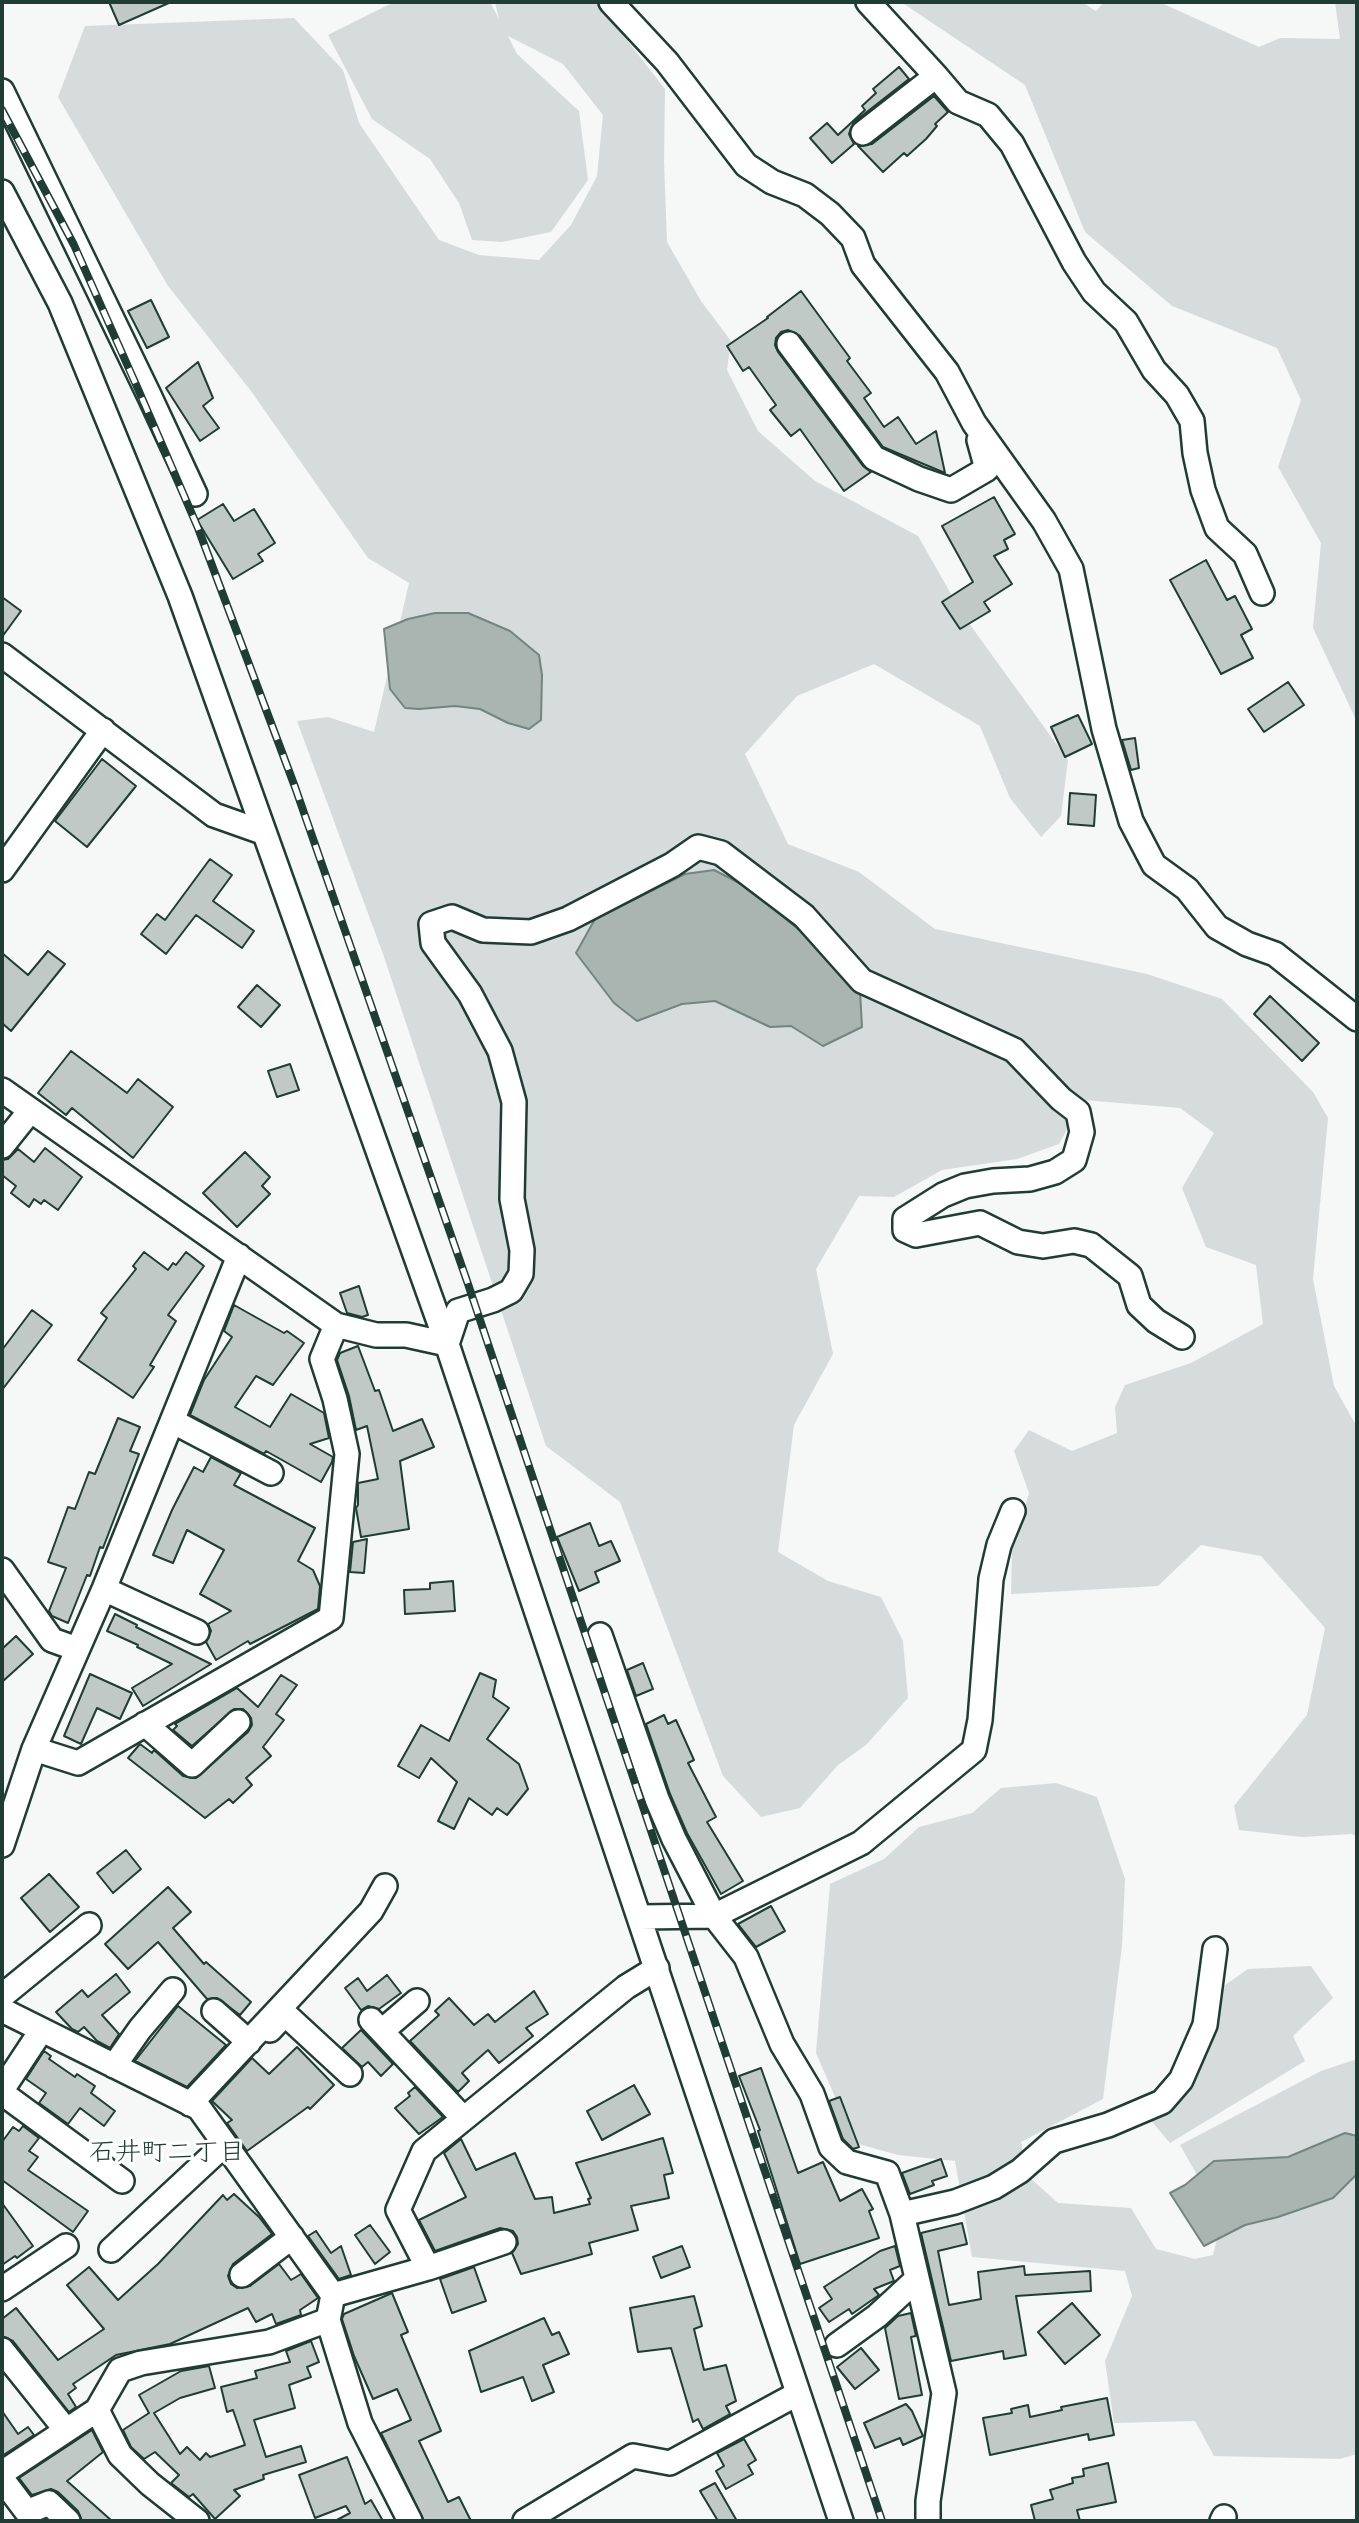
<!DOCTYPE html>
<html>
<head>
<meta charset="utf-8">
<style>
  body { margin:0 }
  #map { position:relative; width:1359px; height:2523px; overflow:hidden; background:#f6f7f7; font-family:Dekko,sans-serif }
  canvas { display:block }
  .frame { position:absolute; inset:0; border:4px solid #1f3d34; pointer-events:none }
</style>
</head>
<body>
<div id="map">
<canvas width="1359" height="2523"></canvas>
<div class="frame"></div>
</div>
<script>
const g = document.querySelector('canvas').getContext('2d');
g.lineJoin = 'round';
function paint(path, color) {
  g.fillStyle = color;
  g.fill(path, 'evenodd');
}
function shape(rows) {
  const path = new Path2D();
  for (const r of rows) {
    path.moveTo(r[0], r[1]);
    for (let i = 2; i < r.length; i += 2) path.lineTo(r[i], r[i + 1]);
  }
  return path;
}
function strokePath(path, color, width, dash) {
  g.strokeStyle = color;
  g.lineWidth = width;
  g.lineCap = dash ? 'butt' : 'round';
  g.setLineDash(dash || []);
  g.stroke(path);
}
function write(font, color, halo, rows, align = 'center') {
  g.font = font + ' Dekko,"Klee One",sans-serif';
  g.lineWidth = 6;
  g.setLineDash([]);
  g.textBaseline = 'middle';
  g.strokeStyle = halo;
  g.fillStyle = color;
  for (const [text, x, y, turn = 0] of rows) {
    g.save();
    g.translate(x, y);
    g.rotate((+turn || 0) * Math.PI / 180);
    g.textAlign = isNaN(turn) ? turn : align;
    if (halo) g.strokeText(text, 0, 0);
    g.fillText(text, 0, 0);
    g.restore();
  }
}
paint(shape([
  [394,2,490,2,499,19,495,2,597,2,665,89,664,162,667,242,701,301,731,341,727,370,758,431,815,481,918,536,963,615,1068,760,1061,816,1041,837,1010,798,980,726,874,664,797,696,745,754,788,844,859,872,935,929,1147,974,1222,999,1313,1092,1328,1118,1313,1279,1334,1386,1357,1427,1357,1837,1352,1834,1302,1837,1239,1830,1234,1806,1307,1715,1325,1628,1261,1556,1201,1545,1158,1586,1011,1594,1012,1550,1029,1493,1014,1451,1029,1430,1072,1451,1117,1433,1115,1407,1125,1385,1191,1363,1263,1324,1256,1265,1206,1247,1182,1188,1214,1133,1180,1108,1083,1100,1059,1144,1017,1159,942,1170,894,1197,859,1196,816,1269,833,1354,794,1425,778,1552,828,1581,881,1597,903,1641,908,1698,866,1745,838,1765,800,1808,761,1817,723,1776,620,1502,546,1446,383,954,297,721,328,717,374,732,409,583,368,558,251,391,168,286,58,97,85,26,294,18,343,70,359,123,439,240,479,255,539,260,571,225,597,176,603,115,563,64,508,36,517,54,579,111,588,180,551,232,502,242,472,240,459,203,430,159,372,119,328,35],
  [901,2,1082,2,1096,11,1104,2,1159,2,1259,47,1280,38,1340,39,1335,2,1357,2,1357,722,1313,628,1321,543,1278,467,1301,400,1277,348,1172,306,1085,232,1025,85],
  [1056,1783,1097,1797,1125,1879,1122,1946,1103,2099,1021,2142,1029,2177,1058,2203,1131,2208,1156,2249,1195,2259,1213,2255,1222,2219,1180,2145,1321,2071,1357,2059,1357,2454,1340,2459,1214,2456,1195,2421,1114,2423,1105,2361,1132,2296,1125,2271,972,2257,955,2161,898,2155,855,2143,816,2053,830,1884,884,1859,919,1827,972,1813,1001,1788],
  [1311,1966,1333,1998,1293,2036,1305,2061,1170,2143,1147,2116,1174,2098,1195,2079,1218,1990,1248,1969]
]), '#d6dcdb');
const water = shape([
  [435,613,468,613,510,631,539,655,542,675,541,720,529,729,508,723,480,709,455,706,419,709,405,708,390,689,384,629,408,619,435,613],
  [714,870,747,887,799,930,860,991,862,1027,823,1046,791,1026,770,1027,715,1001,682,1004,637,1021,614,1003,576,953,595,919,685,874,714,870],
  [1345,2133,1357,2136,1357,2174,1333,2198,1278,2217,1245,2225,1204,2246,1170,2193,1185,2185,1214,2161,1288,2157,1345,2133]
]);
paint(water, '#aab5b1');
strokePath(water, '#72857f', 2);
const building = shape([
  [109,2,171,2,119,25,109,2],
  [899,67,909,79,854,122,849,134,854,144,832,163,810,138,827,123,838,135,865,110,862,106,876,93,873,89,899,67],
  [934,96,948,112,935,124,937,126,926,139,907,156,904,153,883,172,858,146,872,144,934,96],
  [801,291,850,358,847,361,871,393,864,398,884,427,898,417,916,444,936,431,945,473,883,447,800,336,788,330,781,332,776,338,775,345,778,352,863,466,871,472,844,491,800,429,791,436,770,410,776,405,749,367,743,371,727,346,768,318,767,317,801,291],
  [151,300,169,337,147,348,128,311,151,300],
  [198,362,213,398,203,406,219,428,200,441,166,388,198,362],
  [994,497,1015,534,1004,540,1008,549,994,556,1012,584,984,602,990,611,960,629,942,602,973,582,942,526,994,497],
  [223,504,234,521,254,509,275,543,258,554,263,561,233,579,197,520,223,504],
  [1206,560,1227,600,1235,596,1252,629,1241,635,1253,658,1221,674,1170,580,1206,560],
  [2,597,21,611,2,637,2,597],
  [1288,682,1304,705,1264,732,1248,709,1288,682],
  [1078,715,1092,744,1065,757,1051,727,1078,715],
  [1135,738,1139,768,1131,770,1122,740,1135,738],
  [102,759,136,786,87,847,55,821,102,759],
  [1070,793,1096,795,1094,826,1068,824,1070,793],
  [210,859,232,875,213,901,254,931,242,948,196,915,166,954,141,934,157,914,165,920,210,859],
  [48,951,65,964,11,1031,2,1023,2,953,28,975,48,951],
  [257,985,280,1005,261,1027,238,1007,257,985],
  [1270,996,1319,1043,1302,1061,1254,1014,1270,996],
  [71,1051,127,1093,138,1079,173,1107,133,1158,72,1108,66,1115,38,1093,71,1051],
  [290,1064,299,1090,277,1097,268,1071,290,1064],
  [45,1148,82,1177,58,1210,44,1200,41,1204,34,1199,29,1207,11,1193,16,1186,2,1175,2,1160,8,1159,18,1149,34,1162,45,1148],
  [245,1152,270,1177,262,1186,270,1194,237,1227,203,1193,245,1152],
  [144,1252,168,1270,173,1263,176,1265,186,1252,204,1266,168,1315,176,1321,150,1365,154,1367,133,1398,78,1360,107,1318,101,1313,136,1269,133,1266,144,1252],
  [359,1286,368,1315,362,1317,347,1313,340,1293,359,1286],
  [234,1305,284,1333,287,1331,304,1343,273,1385,256,1376,235,1407,270,1427,291,1394,324,1413,329,1438,310,1444,333,1457,332,1462,321,1482,266,1451,264,1454,190,1415,204,1380,232,1337,224,1331,234,1305],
  [32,1310,52,1325,2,1390,2,1350,32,1310],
  [358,1346,375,1391,379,1390,393,1431,422,1419,434,1447,400,1461,409,1529,361,1537,356,1508,358,1505,358,1483,378,1479,367,1426,356,1430,349,1396,337,1360,340,1353,358,1346],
  [118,1418,140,1427,130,1451,139,1454,103,1548,100,1547,90,1576,87,1575,68,1623,52,1616,49,1611,66,1568,48,1562,68,1507,75,1509,89,1472,95,1474,118,1418],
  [211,1457,241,1473,234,1485,315,1528,298,1561,313,1570,320,1586,318,1609,250,1644,248,1641,216,1660,206,1642,211,1631,208,1624,231,1611,200,1594,224,1550,187,1530,173,1563,153,1555,172,1510,194,1467,203,1472,211,1457],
  [590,1523,599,1546,611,1541,620,1561,595,1572,599,1582,579,1591,557,1537,590,1523],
  [367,1539,364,1573,350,1572,353,1542,367,1539],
  [453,1581,455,1611,405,1614,404,1590,430,1589,430,1583,453,1581],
  [115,1614,137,1625,136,1627,211,1664,143,1706,132,1688,172,1664,137,1647,138,1645,107,1631,115,1614],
  [16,1636,33,1654,2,1682,2,1649,16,1636],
  [643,1663,653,1689,636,1696,627,1670,643,1663],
  [480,1673,496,1680,493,1697,509,1708,487,1739,519,1764,528,1789,507,1815,497,1808,492,1815,469,1798,454,1829,438,1821,457,1782,431,1758,419,1778,398,1766,421,1725,449,1741,480,1673],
  [90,1674,132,1693,120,1719,97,1708,81,1744,64,1736,90,1674],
  [281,1675,297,1685,276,1714,284,1720,263,1747,271,1756,246,1778,252,1785,233,1803,229,1799,205,1818,128,1758,140,1744,152,1753,154,1750,183,1776,196,1778,248,1732,252,1725,251,1718,243,1709,234,1709,192,1746,173,1730,177,1726,175,1724,237,1688,258,1707,281,1675],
  [664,1715,668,1724,676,1720,694,1760,688,1763,716,1817,707,1822,743,1881,721,1894,687,1833,670,1794,646,1724,664,1715],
  [126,1850,141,1869,113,1893,97,1873,126,1850],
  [49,1874,79,1907,50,1932,21,1898,49,1874],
  [168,1887,191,1912,173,1928,204,1964,206,1962,251,2002,240,2015,217,1998,207,1999,158,1942,128,1969,105,1944,168,1887],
  [771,1906,785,1931,756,1947,738,1924,771,1906],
  [116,1974,130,1992,102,2015,119,2034,110,2048,97,2041,84,2027,78,2032,72,2029,56,2012,82,1990,88,1997,116,1974],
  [387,1975,401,1993,379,2009,368,2006,361,2010,345,1988,358,1978,367,1991,387,1975],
  [534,1991,548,2014,526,2028,533,2036,499,2063,488,2050,462,2073,469,2081,458,2092,410,2041,439,2015,435,2011,449,1998,474,2025,488,2014,495,2022,534,1991],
  [178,2006,226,2045,187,2087,135,2061,178,2006],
  [361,2030,393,2064,381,2076,368,2062,362,2067,342,2048,361,2030],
  [297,2047,334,2085,310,2109,308,2107,247,2151,227,2123,232,2120,212,2101,252,2058,269,2074,297,2047],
  [44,2051,51,2056,49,2059,75,2077,77,2074,95,2086,91,2093,115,2111,104,2126,80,2108,68,2124,39,2103,46,2093,26,2079,44,2051],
  [761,2068,798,2173,823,2162,840,2201,862,2189,873,2209,869,2211,879,2238,800,2264,758,2131,760,2130,739,2076,761,2068],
  [634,2085,650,2114,602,2140,587,2111,634,2085],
  [415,2087,443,2117,419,2134,395,2108,410,2096,408,2093,415,2087],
  [840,2097,859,2147,853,2149,843,2139,829,2101,840,2097],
  [23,2126,39,2138,29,2151,38,2157,28,2170,88,2211,73,2232,2,2180,2,2142,13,2127,19,2131,23,2126],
  [663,2138,673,2173,664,2175,669,2198,631,2206,638,2230,589,2243,592,2254,521,2274,512,2253,518,2244,517,2237,513,2231,500,2228,435,2251,419,2220,466,2197,444,2153,461,2139,476,2170,515,2153,535,2199,552,2197,554,2213,590,2204,588,2199,591,2198,576,2163,663,2138],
  [941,2159,947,2176,932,2181,934,2185,910,2194,902,2173,941,2159],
  [234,2194,259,2217,272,2234,233,2264,228,2276,231,2284,237,2288,250,2286,279,2264,291,2280,301,2274,318,2298,300,2310,301,2315,276,2324,272,2314,256,2322,248,2308,170,2344,116,2355,73,2384,76,2388,68,2394,76,2407,69,2412,13,2341,2,2336,2,2319,16,2308,58,2360,104,2329,67,2285,89,2267,118,2300,158,2264,223,2195,227,2200,234,2194],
  [2,2203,33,2246,17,2258,15,2256,2,2265,2,2203],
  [962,2223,967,2244,938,2251,949,2305,981,2299,978,2272,1024,2266,1025,2275,1090,2271,1091,2291,1016,2296,1026,2355,1004,2359,1003,2351,951,2361,921,2233,962,2223],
  [370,2225,390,2252,375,2264,355,2235,370,2225],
  [316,2231,331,2253,341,2246,351,2275,339,2279,308,2236,316,2231],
  [682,2246,690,2267,661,2278,653,2257,682,2246],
  [895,2246,900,2266,890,2270,894,2281,874,2289,879,2295,852,2314,849,2309,829,2322,819,2308,832,2299,824,2287,880,2251,895,2246],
  [474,2267,486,2301,452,2313,440,2279,474,2267],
  [392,2293,408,2332,401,2335,441,2431,419,2441,448,2502,459,2497,471,2521,424,2521,381,2433,411,2420,397,2389,373,2399,354,2356,342,2319,344,2314,392,2293],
  [694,2296,702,2326,694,2329,704,2370,726,2365,736,2401,726,2406,730,2414,703,2429,698,2419,693,2422,671,2348,638,2352,630,2308,694,2296],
  [1072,2303,1100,2335,1065,2364,1038,2332,1072,2303],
  [911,2313,916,2336,911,2337,922,2395,899,2399,885,2328,898,2316,911,2313],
  [544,2318,552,2335,559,2332,569,2354,543,2365,554,2392,532,2401,523,2377,481,2392,469,2351,544,2318],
  [311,2341,319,2362,307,2367,311,2377,289,2385,295,2408,254,2420,266,2457,301,2446,306,2462,263,2475,264,2479,234,2490,240,2496,215,2519,193,2494,189,2497,171,2483,179,2475,155,2452,144,2459,131,2447,123,2430,149,2413,139,2395,181,2371,209,2366,215,2388,180,2398,154,2413,180,2454,187,2447,200,2460,206,2453,210,2457,245,2445,233,2410,227,2412,221,2387,257,2378,255,2371,290,2362,286,2351,311,2341],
  [861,2348,879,2370,855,2389,837,2367,861,2348],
  [1107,2398,1114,2435,1089,2440,1088,2434,990,2455,983,2418,1012,2413,1011,2409,1028,2405,1030,2417,1062,2410,1061,2407,1107,2398],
  [906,2404,912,2411,923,2436,903,2445,900,2438,875,2448,864,2423,906,2404],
  [2,2411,18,2434,28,2427,34,2435,2,2456,2,2411],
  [92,2430,103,2452,67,2481,112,2521,82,2521,78,2511,58,2492,51,2489,32,2495,19,2478,92,2430],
  [744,2439,756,2460,748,2465,753,2474,726,2489,716,2471,724,2466,717,2453,744,2439],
  [347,2457,365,2504,371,2500,383,2521,335,2521,350,2513,346,2506,315,2518,299,2475,347,2457],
  [1108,2463,1116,2502,1077,2510,1080,2521,1035,2521,1031,2505,1053,2499,1050,2490,1073,2483,1072,2478,1084,2476,1083,2469,1108,2463],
  [715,2483,737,2521,718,2521,700,2491,715,2483]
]);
paint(building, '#c0c9c6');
strokePath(building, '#1f3d34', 2);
const minor = shape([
  [611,2,667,62,746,165,772,182,805,195,830,214,853,238,863,265,947,372,974,423,1044,521,1071,569,1104,729,1131,821,1154,865,1187,889,1217,927,1247,944,1275,954,1357,1019],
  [936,76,958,102,988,115,1012,144,1074,262,1094,292,1126,322,1154,370,1177,395,1192,421,1195,453,1203,490,1217,528,1245,554,1262,593],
  [2,91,149,395,195,494],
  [863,133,936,76,868,2],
  [2,192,60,303,180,596,447,1344,841,2521],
  [789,344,874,458,919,479,951,490,987,469,979,440],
  [2,655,214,815,262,832],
  [2,870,103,730],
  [2,1090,336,1325,376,1335,406,1335,447,1344,458,1311,493,1300,511,1291,521,1274,522,1250,512,1199,514,1102,500,1051,470,994,433,943,431,924,452,917,483,930,531,932,568,919,672,865,698,847,721,853,804,916,862,981,1014,1050,1061,1099,1078,1112,1082,1132,1074,1160,1055,1172,1030,1179,993,1181,965,1186,943,1195,905,1219,905,1230,916,1235,980,1223,1018,1242,1043,1246,1074,1241,1091,1245,1130,1276,1139,1305,1156,1321,1182,1337],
  [2,1146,30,1111],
  [172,1421,271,1473],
  [2,1570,52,1640,77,1649],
  [104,1589,197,1632],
  [600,1635,657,1799,674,1839,714,1916,746,1957,782,2044,812,2094,831,2147,847,2162,887,2173,902,2214,944,2393,928,2501,928,2521],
  [145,1724,192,1765,238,1722],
  [34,1749,78,1763,331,1618,347,1454,335,1399,322,1359,336,1325],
  [2,1845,34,1749,104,1589,239,1256],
  [640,1917,714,1916,861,1843,974,1750,980,1720,991,1579,999,1545,1013,1511],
  [2,1996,89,1925],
  [2,2010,199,2108,333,2295,328,2320,360,2423,410,2521],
  [214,2011,249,2042],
  [371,2020,463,2118],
  [270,2030,285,2014,350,2074],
  [382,2031,417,2001],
  [114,2066,140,2029,173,1990],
  [2,2090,41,2031],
  [2,2093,122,2181],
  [190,2104,371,1911,385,1886],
  [902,2214,955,2202,994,2187,1020,2171,1054,2141,1108,2125,1162,2102,1181,2080,1205,2025,1215,1949],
  [111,2250,225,2144],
  [428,2268,398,2210,424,2151,626,1987,657,1968],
  [242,2275,292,2237],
  [2,2289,66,2246],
  [333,2295,428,2268,504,2242],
  [837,2345,877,2316,917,2279],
  [2,2350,66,2430],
  [97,2410,120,2455,150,2484,197,2521],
  [2,2473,97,2410,120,2370,141,2363,269,2342,328,2320],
  [2,2479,27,2512,49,2503,68,2521],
  [525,2521,633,2456,670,2463,797,2394],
  [1222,2521,1224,2517]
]);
strokePath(minor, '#1f3d34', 28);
strokePath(minor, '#fff', 23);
const rail = shape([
  [2,110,74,245,138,389,198,528,295,787,468,1284,882,2521]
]);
strokePath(rail, '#1f3d34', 8);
strokePath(rail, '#fff', 5, [16]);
write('26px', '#1f3d34', '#fff', [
  ["石井町二丁目",167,2156]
]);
</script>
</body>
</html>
